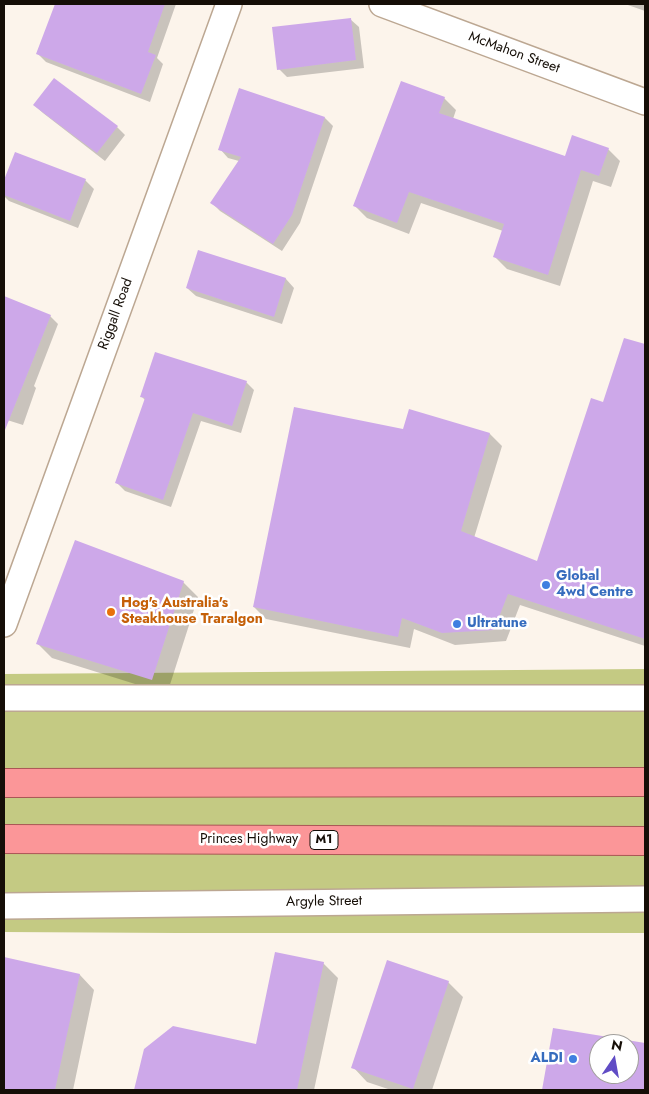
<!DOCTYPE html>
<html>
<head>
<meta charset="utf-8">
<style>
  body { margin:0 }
  #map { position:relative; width:649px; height:1094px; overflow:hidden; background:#fcf4eb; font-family:Jost,sans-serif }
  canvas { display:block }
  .frame { position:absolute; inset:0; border:5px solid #150e07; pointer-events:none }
  .north { position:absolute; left:589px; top:1034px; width:50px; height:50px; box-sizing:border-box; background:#fff; border:1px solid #a19f9c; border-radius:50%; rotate:12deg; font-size:14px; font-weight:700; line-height:20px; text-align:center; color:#150e07 }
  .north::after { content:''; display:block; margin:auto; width:18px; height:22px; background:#604cc5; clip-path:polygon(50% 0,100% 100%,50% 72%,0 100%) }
</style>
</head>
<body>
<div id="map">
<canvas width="649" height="1094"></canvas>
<div class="frame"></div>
<div class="north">N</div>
</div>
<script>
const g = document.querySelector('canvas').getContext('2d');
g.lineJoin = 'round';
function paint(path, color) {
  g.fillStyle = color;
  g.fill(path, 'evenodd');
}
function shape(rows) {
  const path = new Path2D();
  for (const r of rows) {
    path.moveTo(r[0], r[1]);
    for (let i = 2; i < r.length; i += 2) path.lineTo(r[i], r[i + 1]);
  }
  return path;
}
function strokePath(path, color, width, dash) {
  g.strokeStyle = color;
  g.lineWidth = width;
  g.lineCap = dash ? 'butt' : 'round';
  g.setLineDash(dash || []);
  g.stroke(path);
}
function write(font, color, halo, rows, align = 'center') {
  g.font = font + ' Jost,sans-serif';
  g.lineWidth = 5;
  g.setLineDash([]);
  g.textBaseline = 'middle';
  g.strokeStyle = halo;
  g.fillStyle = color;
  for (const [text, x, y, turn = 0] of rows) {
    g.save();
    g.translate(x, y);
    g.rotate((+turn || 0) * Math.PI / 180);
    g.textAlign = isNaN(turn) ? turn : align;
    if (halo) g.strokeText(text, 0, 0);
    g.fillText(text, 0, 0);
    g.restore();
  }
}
paint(shape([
  [645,669,645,933,176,933,4,932,4,674]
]), '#c4ca83');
paint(shape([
  [101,4,176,4,157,58,163,64,150,102,46,62,38,54,91,32],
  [625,4,645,4,645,11],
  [350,19,359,27,364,68,287,77,279,69],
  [240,90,325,118,333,126,300,223,282,251,220,211,212,203,239,161,228,158,220,149],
  [444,98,456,110,453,119,566,157,608,149,620,161,611,187,593,181,560,286,507,269,495,257,503,231,421,203,409,234,367,218,355,206],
  [34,105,117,127,125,135,105,161,43,113],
  [16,153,85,180,94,189,78,228,9,201,4,196,4,184],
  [199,251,286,279,294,288,282,324,196,296,187,288],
  [4,297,50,316,58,324,34,386,36,388,23,425,4,419],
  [625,339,645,346,645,646,520,605,506,641,455,645,414,629,410,648,266,619,254,607,404,431,490,434,502,446,474,538,538,562,604,404],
  [246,382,254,390,241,433,201,421,171,507,125,491,117,483,146,401,142,397],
  [183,582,198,597,167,694,52,658,37,643],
  [4,959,80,975,94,990,73,1090,4,1090],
  [323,963,338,978,314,1090,136,1090,145,1050,256,1046],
  [448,982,463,997,432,1090,391,1090,367,1082,353,1067],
  [554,1029,645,1044,645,1090,543,1090],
  [599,1044,629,1044,629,1074,599,1074]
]), '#0003');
paint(shape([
  [55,4,165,4,148,52,156,55,141,94,36,54],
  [351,18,356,60,277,70,272,27],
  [54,78,118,126,97,153,33,105],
  [401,81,445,97,439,113,565,156,572,135,609,148,599,176,581,170,548,275,493,257,504,224,409,192,397,223,353,206],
  [239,88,325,117,292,215,273,244,210,203,241,157,218,150],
  [15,152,86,179,70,221,4,195,4,180],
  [198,250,286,278,274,317,186,288],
  [4,296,51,315,5,430,4,430],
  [624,338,645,344,645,639,508,594,494,630,442,633,402,618,398,637,253,607,294,407,403,429,409,409,490,433,461,531,537,561,591,398,603,402],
  [155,352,247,381,232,426,193,413,163,500,115,483,145,398,140,397],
  [75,540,184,581,152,680,36,644],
  [275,952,324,962,297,1090,134,1090,144,1049,173,1026,256,1044],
  [4,957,80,974,55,1090,4,1090],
  [387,960,449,981,413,1089,351,1068],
  [553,1028,645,1043,645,1090,542,1090],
  [599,1044,629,1044,629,1074,599,1074]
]), '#cda8e9');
const minor = shape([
  [382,4,645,102],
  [4,624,229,4],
  [4,698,645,698],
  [4,906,645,899]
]);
const trunk = shape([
  [4,783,645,782],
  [4,839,645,841]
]);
strokePath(minor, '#bca792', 28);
strokePath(trunk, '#aa5655', 30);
strokePath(minor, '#fff', 25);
strokePath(trunk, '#fb9698', 28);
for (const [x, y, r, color] of [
  [546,585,5,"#3f7fe0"],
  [111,612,5,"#e8710a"],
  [457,624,5,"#3f7fe0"],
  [573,1059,5,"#3f7fe0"]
]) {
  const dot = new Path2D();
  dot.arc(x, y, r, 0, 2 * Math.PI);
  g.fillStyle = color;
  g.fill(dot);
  strokePath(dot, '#fff', 2);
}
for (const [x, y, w] of [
  [324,840,28]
]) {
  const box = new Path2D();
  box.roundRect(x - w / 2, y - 9.5, w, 19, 4);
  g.fillStyle = '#fff';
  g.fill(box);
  strokePath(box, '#150e07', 1);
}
write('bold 12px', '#150e07', null, [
  ["M1",324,840]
]);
write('14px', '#150e07', '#fff', [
  ["McMahon Street",514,53,20],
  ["Riggall Road",116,314,-70],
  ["Princes Highway",249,840],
  ["Argyle Street",324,902,-1]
]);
write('bold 14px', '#366cbe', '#fff', [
  ["Global",556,577],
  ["4wd Centre",556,593],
  ["Ultratune",467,624],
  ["ALDI",563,1059,"right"]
], 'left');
write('bold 14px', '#c56008', '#fff', [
  ["Hog's Australia's",121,604],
  ["Steakhouse Traralgon",121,620]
], 'left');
</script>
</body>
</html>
